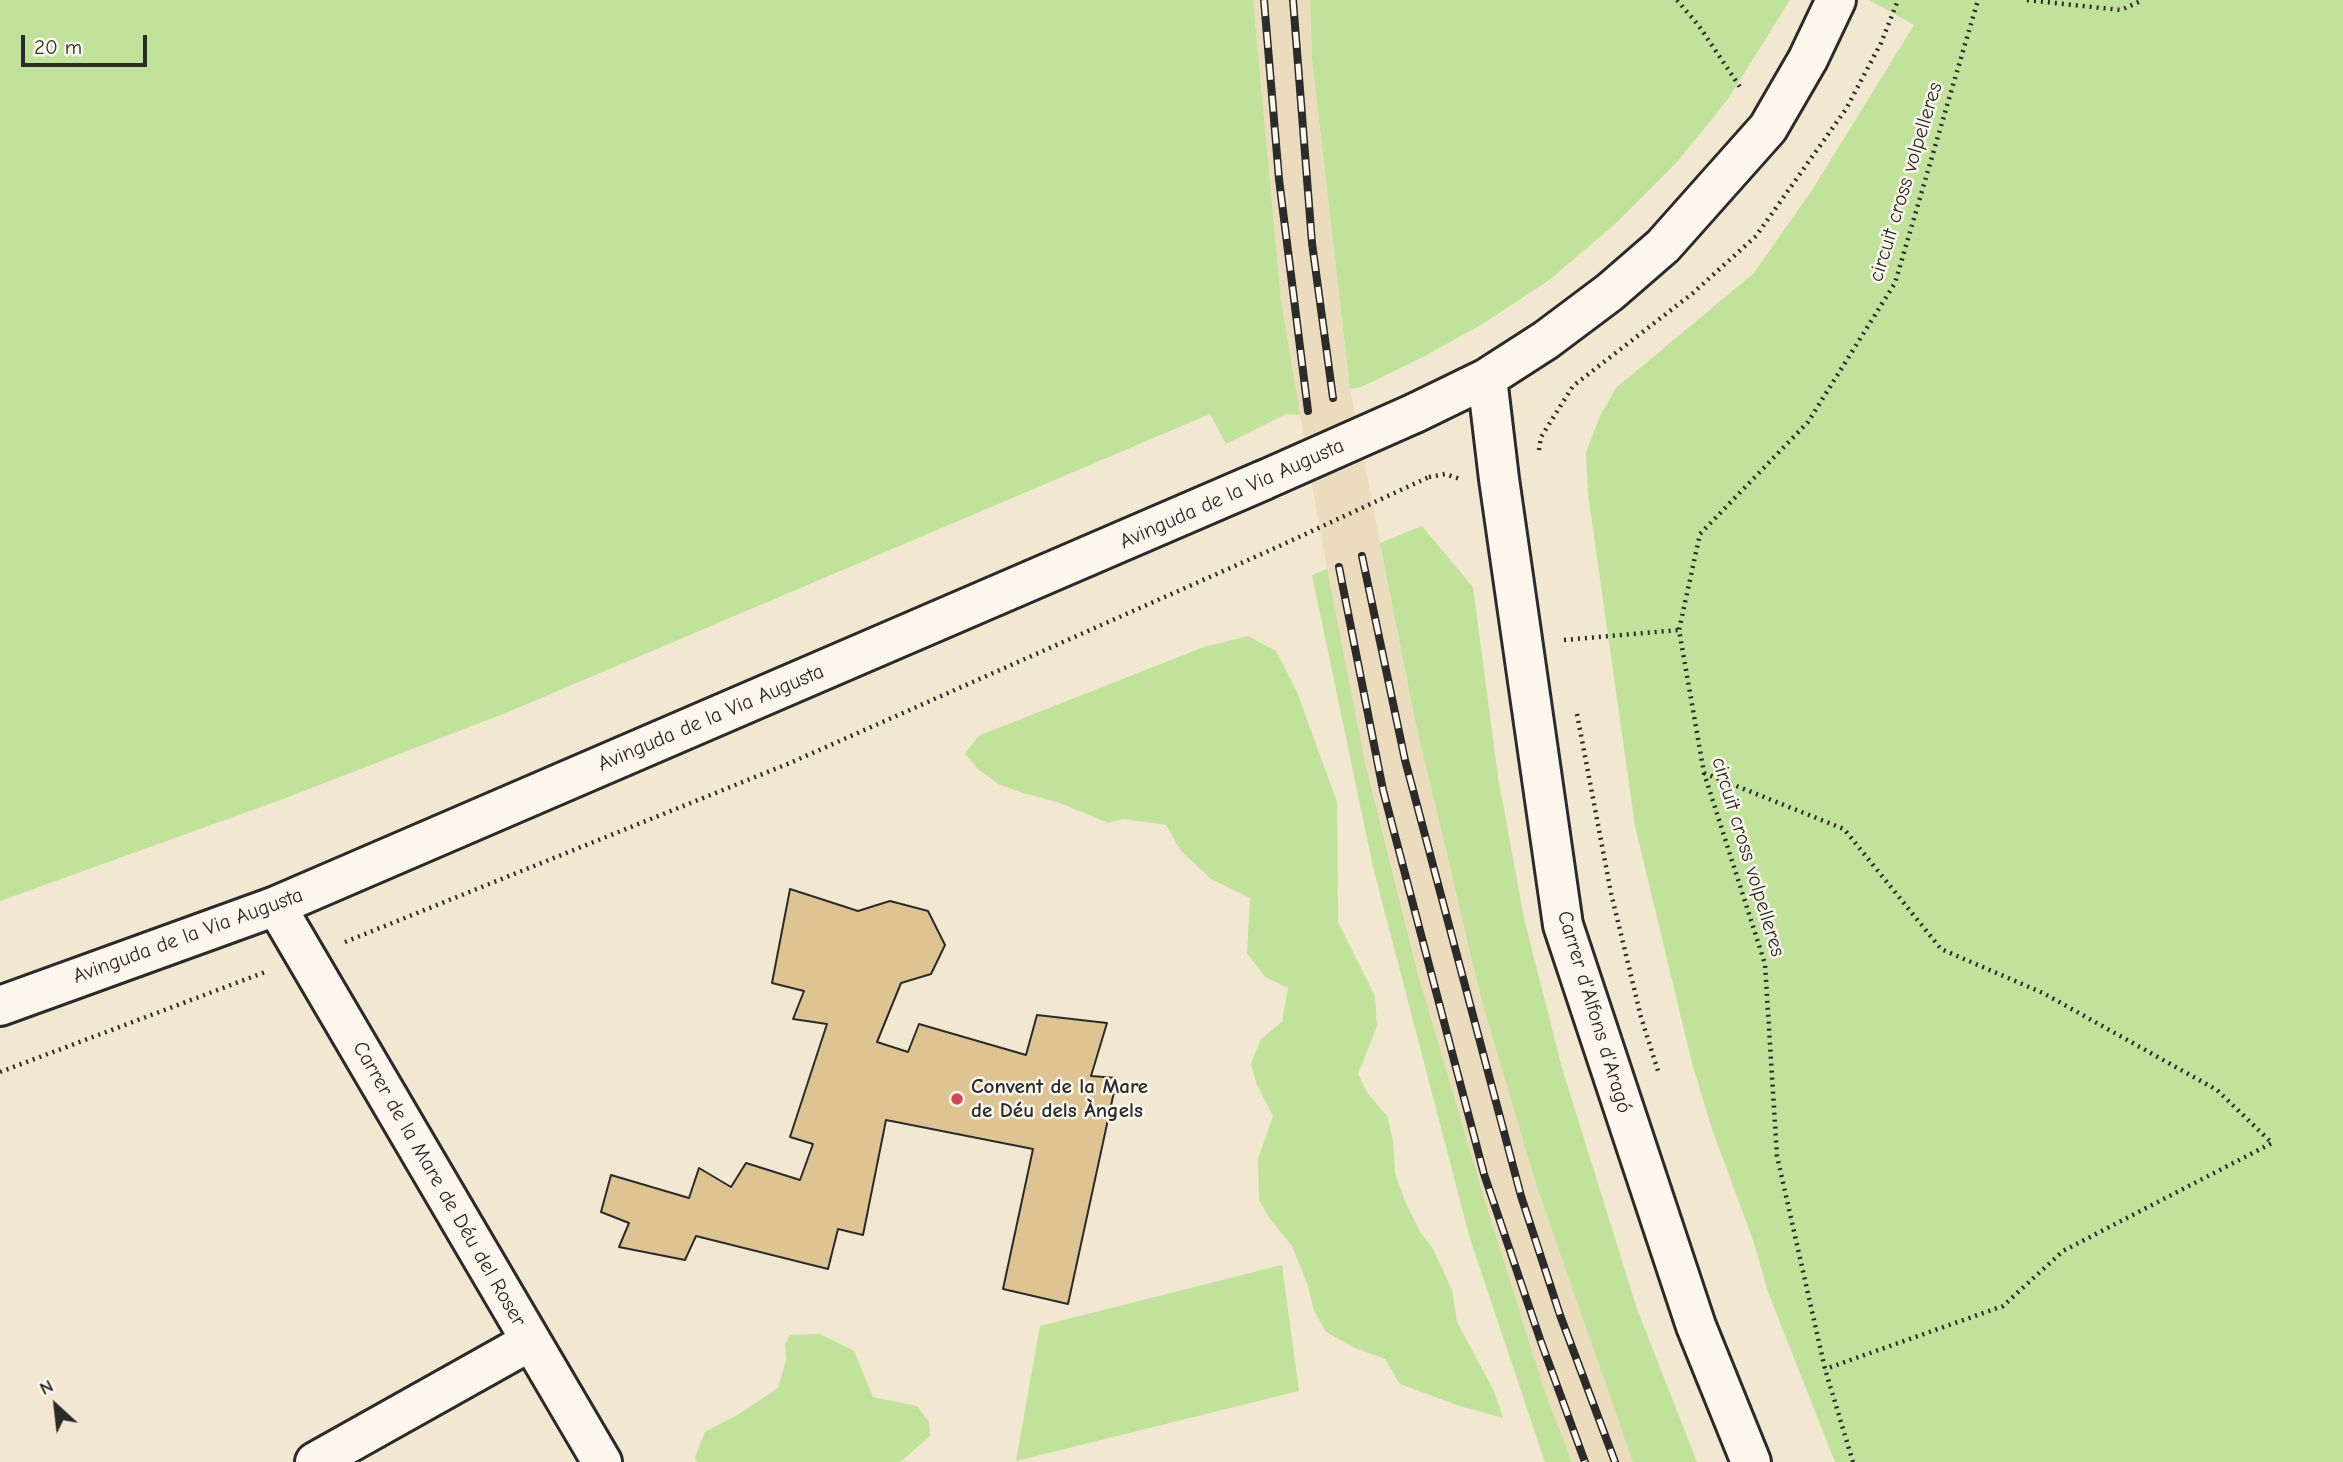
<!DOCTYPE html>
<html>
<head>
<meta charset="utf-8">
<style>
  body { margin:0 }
  #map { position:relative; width:2343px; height:1462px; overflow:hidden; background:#f2e7d1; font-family:"Comic Neue",sans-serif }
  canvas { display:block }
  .north { position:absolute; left:21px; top:1371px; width:70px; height:70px; -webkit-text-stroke:5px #fbf7ec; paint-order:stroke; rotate:333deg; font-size:19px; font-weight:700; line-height:28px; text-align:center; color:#2b2b2b }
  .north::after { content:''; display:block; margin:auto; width:24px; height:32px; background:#2b2b2b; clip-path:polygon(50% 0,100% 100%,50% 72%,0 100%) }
  .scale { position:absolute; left:21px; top:35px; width:126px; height:32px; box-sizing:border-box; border:4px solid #2b2b2b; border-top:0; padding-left:9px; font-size:21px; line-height:24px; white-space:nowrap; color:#2b2b2b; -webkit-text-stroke:5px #fbf7ec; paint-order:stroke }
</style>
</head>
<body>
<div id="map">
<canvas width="2343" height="1462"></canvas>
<div class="north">N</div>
<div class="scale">20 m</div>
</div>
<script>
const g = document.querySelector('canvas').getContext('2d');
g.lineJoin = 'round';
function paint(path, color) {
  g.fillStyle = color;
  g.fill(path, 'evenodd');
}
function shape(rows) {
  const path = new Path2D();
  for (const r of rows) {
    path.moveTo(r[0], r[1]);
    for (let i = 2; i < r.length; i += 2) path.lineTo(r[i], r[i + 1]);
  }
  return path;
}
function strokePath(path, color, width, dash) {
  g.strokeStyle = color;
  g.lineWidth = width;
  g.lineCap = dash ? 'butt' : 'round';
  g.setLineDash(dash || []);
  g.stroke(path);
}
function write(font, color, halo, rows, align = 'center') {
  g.font = font + ' "Comic Neue",sans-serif';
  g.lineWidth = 5;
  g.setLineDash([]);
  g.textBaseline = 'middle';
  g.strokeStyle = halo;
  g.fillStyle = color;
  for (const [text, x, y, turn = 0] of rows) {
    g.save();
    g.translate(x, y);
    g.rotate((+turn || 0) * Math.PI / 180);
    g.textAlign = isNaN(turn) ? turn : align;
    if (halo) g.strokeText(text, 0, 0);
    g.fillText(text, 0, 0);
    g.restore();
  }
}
paint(shape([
  [1253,0,1310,0,1312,59,1350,389,1415,720,1481,998,1633,1462,1572,1462,1545,1392,1482,1191,1418,974,1365,762,1333,603,1300,415,1281,300]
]), '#ecdcbe');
paint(shape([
  [0,0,1253,0,1281,300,1300,415,1286,414,1226,444,1210,414,513,710,283,799,0,901],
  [1310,0,1790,0,1728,99,1677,162,1614,225,1548,281,1484,323,1423,357,1361,387,1350,389,1312,59],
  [1869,0,2343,0,2343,1462,1835,1462,1768,1292,1754,1243,1711,1126,1692,1063,1635,826,1588,494,1586,452,1600,416,1616,388,1754,273,1814,187,1914,25],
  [1422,526,1473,587,1498,777,1524,918,1562,1068,1637,1309,1697,1462,1633,1462,1536,1184,1481,998,1415,720,1380,543],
  [1327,569,1365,762,1418,974,1482,1191,1545,1392,1572,1462,1545,1462,1470,1239,1373,867,1312,575],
  [1248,636,1276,651,1297,692,1337,802,1338,922,1375,996,1377,1026,1358,1074,1368,1094,1387,1116,1393,1140,1395,1173,1405,1201,1420,1232,1433,1249,1452,1290,1457,1322,1494,1391,1503,1418,1460,1406,1400,1384,1385,1359,1355,1348,1326,1332,1314,1311,1308,1286,1292,1246,1270,1219,1259,1200,1258,1159,1273,1116,1257,1085,1251,1064,1261,1039,1282,1022,1288,988,1265,977,1247,953,1250,898,1211,879,1181,851,1166,825,1124,819,1108,823,1060,803,1023,793,998,784,979,770,965,754,978,736,1204,647],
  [1282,1265,1299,1391,1016,1461,1040,1326],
  [820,1334,854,1351,873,1397,917,1406,929,1422,930,1436,900,1462,697,1462,695,1457,705,1432,739,1414,778,1388,786,1360,785,1344,790,1335]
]), '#c0e29b');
const building = shape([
  [790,889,858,911,890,901,928,911,945,945,931,974,901,983,877,1042,908,1052,919,1024,1026,1055,1037,1015,1107,1023,1091,1076,1117,1078,1068,1304,1003,1289,1033,1149,886,1120,863,1235,838,1229,828,1269,696,1236,685,1260,619,1247,629,1223,601,1212,611,1175,689,1198,699,1168,731,1187,746,1163,800,1180,813,1144,790,1137,827,1024,793,1019,804,991,772,983,790,889]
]);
paint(building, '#dec393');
strokePath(building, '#2b2b2b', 2);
const minor = shape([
  [1487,378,1499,479,1563,925,1696,1326,1751,1462],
  [1415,413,1487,378,1546,340,1610,292,1663,246,1768,128,1808,59,1836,0],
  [276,906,602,1462],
  [0,1006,276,906,1264,480],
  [315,1462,531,1341]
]);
strokePath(minor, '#2b2b2b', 44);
strokePath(shape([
  [1677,0,1699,26,1742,90],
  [2027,0,2121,10,2143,0],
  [1539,450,1541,437,1573,386,1693,293,1756,236,1846,109,1881,43,1898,0],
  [1429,477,1445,474,1460,479],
  [1564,640,1679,630],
  [1577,714,1611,893,1641,1017,1658,1071],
  [1704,773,1844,829,1941,949,2043,993,2217,1090,2272,1143,2063,1251,2003,1306,1825,1369],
  [345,942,790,763,1273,549],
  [0,1072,268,971],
  [1853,1462,1825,1369,1777,1156,1765,964,1704,773,1679,630,1700,534,1808,422,1895,283,1978,0]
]), '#2b2b2b', 4.5, [2, 5]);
strokePath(minor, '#fbf7ec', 38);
const rail = shape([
  [1264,0,1279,179,1308,411],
  [1293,0,1312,243,1333,398],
  [1362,556,1405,760,1521,1196,1560,1315,1615,1462],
  [1339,567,1383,790,1484,1174,1540,1339,1585,1462]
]);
strokePath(rail, '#2b2b2b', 8);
strokePath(rail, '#fbf7ec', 5, [16]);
const minorBridge = shape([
  [1264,480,1415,413]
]);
strokePath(minorBridge, '#2b2b2b', 44, []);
strokePath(shape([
  [1273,549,1429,477]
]), '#2b2b2b', 4.5, [2, 5]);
strokePath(minorBridge, '#fbf7ec', 38);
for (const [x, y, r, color] of [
  [957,1099,7,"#d1495b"]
]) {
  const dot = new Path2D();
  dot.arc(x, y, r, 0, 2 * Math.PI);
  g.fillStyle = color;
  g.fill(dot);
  strokePath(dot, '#fbf7ec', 2.5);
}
write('21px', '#2b2b2b', '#fbf7ec', [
  ["circuit cross volpelleres",1906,182,-73],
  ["Avinguda de la Via Augusta",1232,494,-24],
  ["Avinguda de la Via Augusta",711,718,-23],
  ["circuit cross volpelleres",1748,857,73],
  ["Avinguda de la Via Augusta",188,936,-20],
  ["Carrer d'Alfons d'Aragó",1594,1012,73],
  ["Carrer de la Mare de Déu del Roser",439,1184,60]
]);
write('bold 21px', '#2b2b2b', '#fbf7ec', [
  ["Convent de la Mare",971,1087],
  ["de Déu dels Àngels",971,1111]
], 'left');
</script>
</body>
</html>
